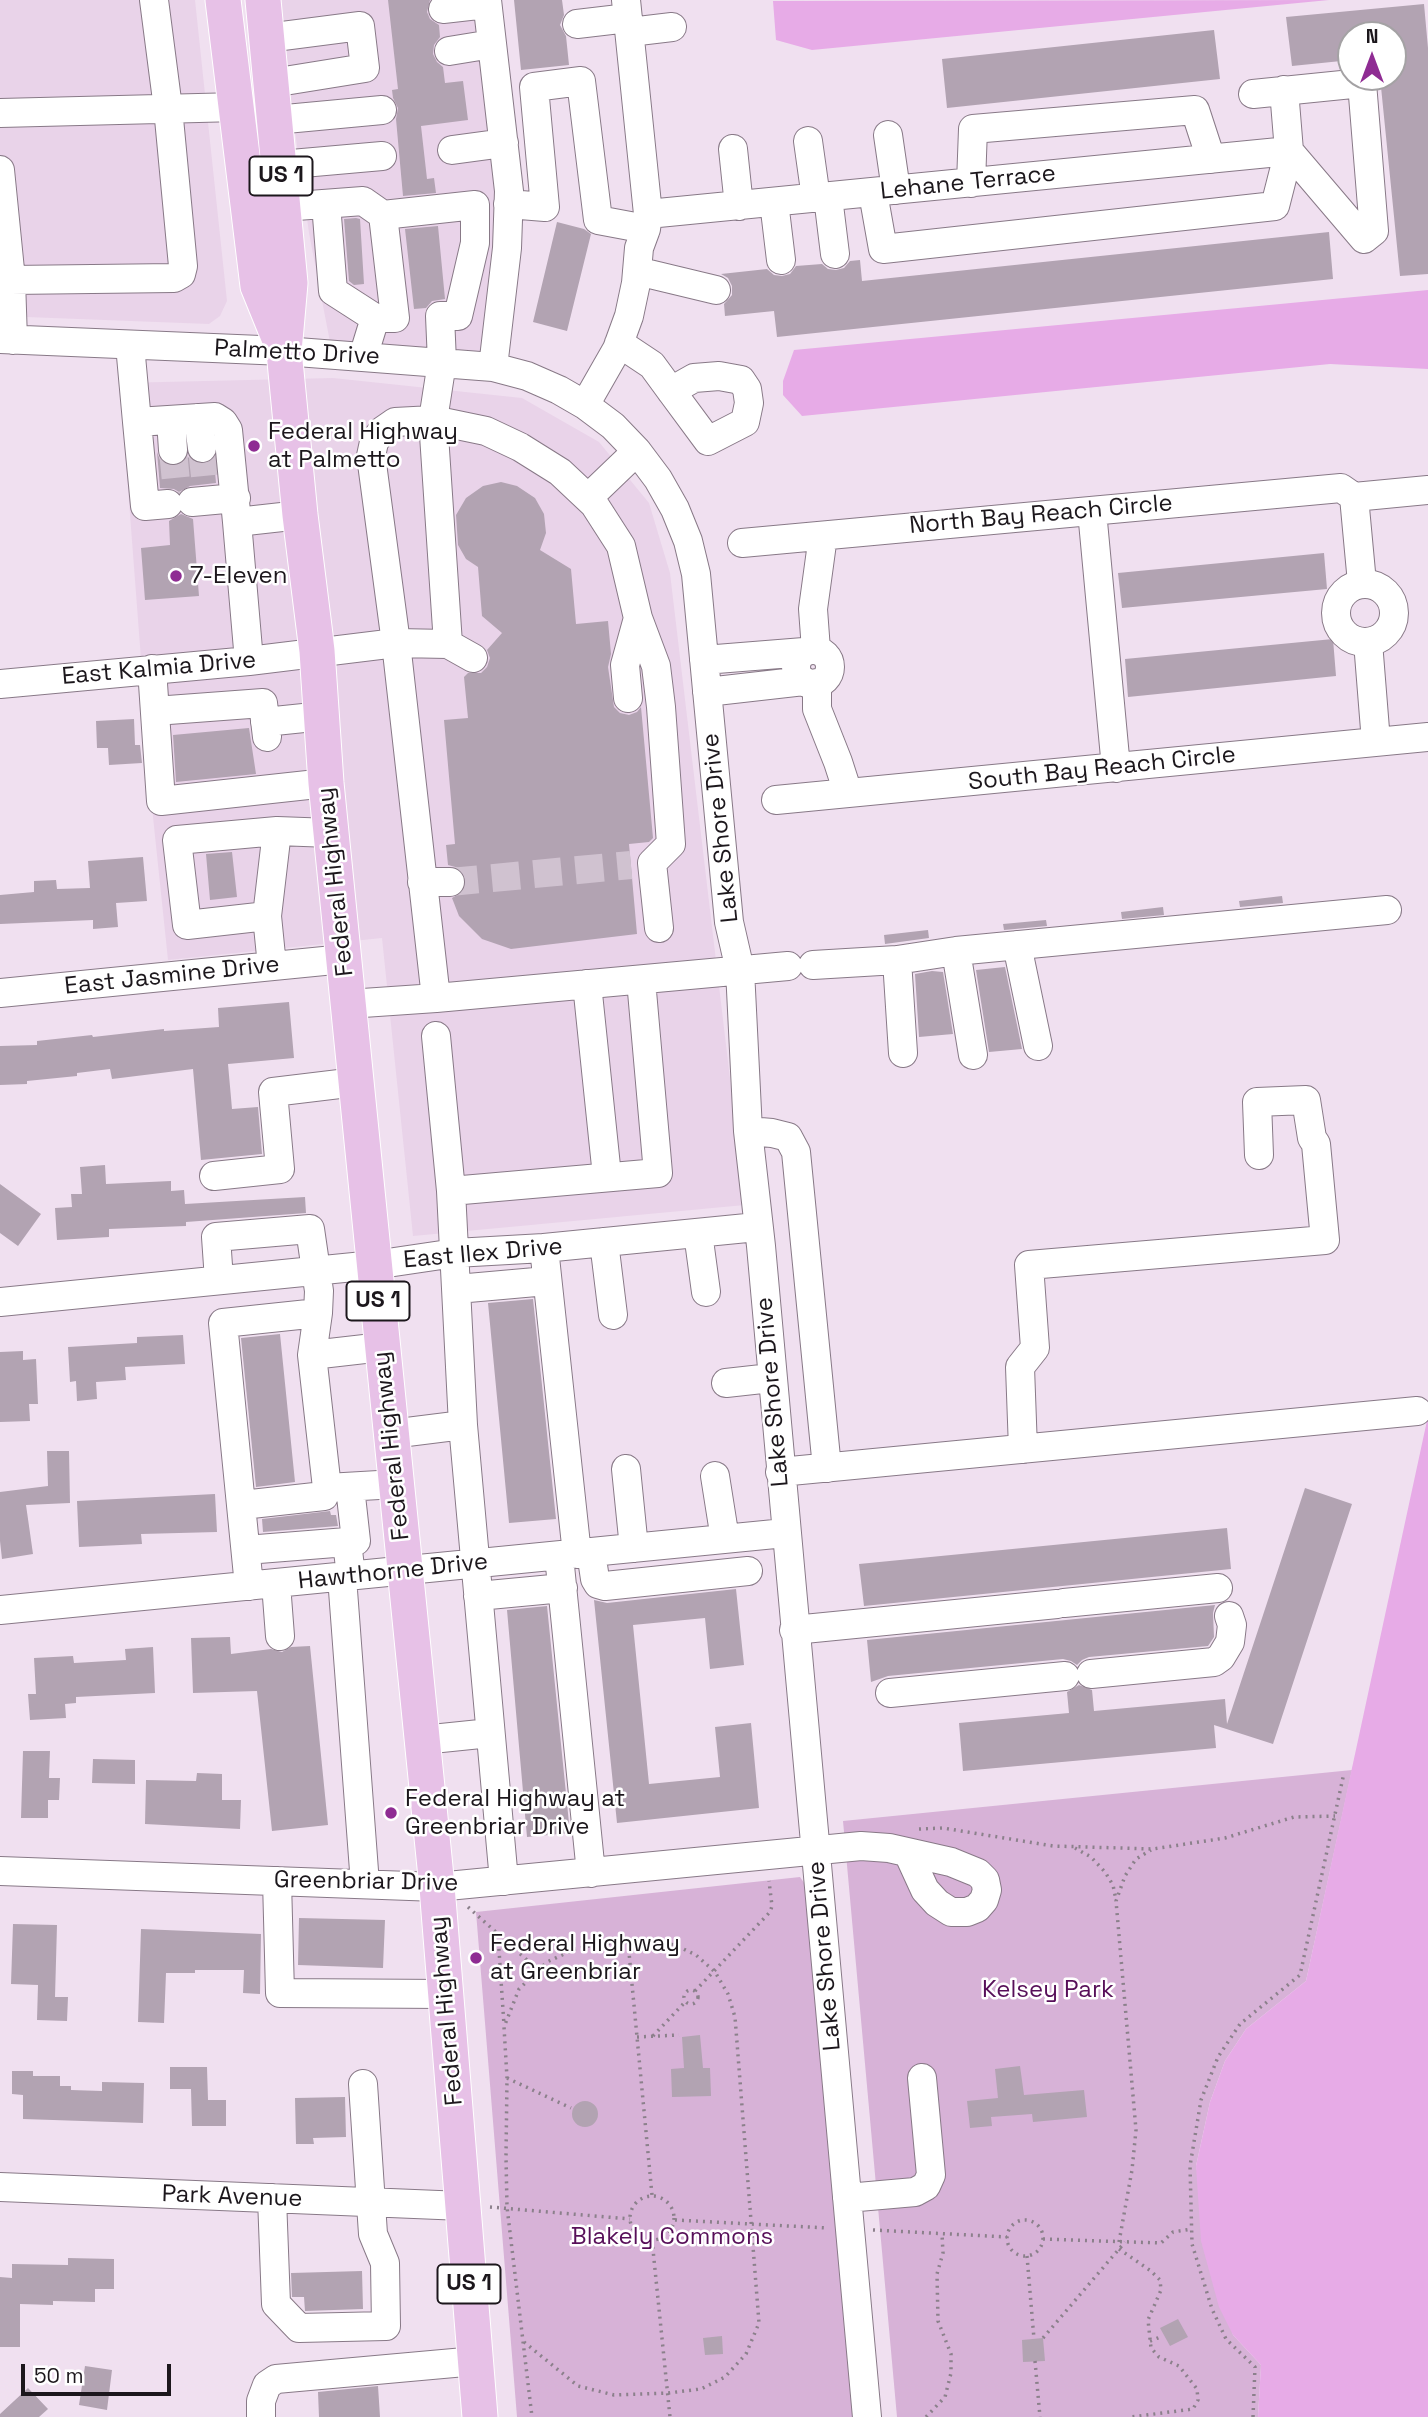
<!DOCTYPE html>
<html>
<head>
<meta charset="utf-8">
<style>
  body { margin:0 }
  #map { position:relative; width:1428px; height:2417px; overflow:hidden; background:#f0e0f0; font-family:"Space Grotesk",sans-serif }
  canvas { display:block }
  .north { position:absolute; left:1337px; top:21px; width:70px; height:70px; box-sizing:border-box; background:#fff; border:2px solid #a4a2a4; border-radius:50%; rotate:0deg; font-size:19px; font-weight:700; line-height:28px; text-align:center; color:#1c171c }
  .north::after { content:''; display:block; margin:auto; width:24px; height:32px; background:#8f2c93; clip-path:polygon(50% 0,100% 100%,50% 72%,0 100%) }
  .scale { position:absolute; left:21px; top:2364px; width:150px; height:32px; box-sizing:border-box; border:4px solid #1c171c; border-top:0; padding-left:9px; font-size:21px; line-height:24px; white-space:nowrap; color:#1c171c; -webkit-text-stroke:5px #fff; paint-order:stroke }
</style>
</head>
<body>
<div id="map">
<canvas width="1428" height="2417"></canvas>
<div class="north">N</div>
<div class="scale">50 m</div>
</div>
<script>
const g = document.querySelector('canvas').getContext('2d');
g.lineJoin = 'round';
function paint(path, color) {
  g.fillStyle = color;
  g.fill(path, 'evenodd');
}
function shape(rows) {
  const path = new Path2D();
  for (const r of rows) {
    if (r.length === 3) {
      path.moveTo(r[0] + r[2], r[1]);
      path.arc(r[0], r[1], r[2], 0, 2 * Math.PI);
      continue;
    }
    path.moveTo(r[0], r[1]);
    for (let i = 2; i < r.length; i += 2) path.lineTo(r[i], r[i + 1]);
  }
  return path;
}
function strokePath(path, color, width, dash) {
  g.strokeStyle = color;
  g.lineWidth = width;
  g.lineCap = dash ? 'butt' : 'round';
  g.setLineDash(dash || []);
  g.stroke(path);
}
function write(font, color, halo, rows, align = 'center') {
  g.font = font + ' "Space Grotesk",sans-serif';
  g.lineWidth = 5;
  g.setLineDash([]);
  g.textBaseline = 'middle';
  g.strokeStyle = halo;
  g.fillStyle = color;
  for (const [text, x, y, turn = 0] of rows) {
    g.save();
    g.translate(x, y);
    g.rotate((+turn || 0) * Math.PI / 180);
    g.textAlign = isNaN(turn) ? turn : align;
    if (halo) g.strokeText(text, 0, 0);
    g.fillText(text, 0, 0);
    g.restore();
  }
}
paint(shape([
  [0,0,195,0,227,301,220,316,209,324,0,316],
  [277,0,496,0,506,355,330,342,309,233],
  [333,378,522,398,599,442,649,503,670,573,745,1205,413,1236,382,938,168,960,153,817,120,383]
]), '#e9d3e9');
paint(shape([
  [1352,1770,1306,1981,1246,2029,1225,2061,1210,2102,1196,2166,1233,2335,1261,2365,1258,2417,897,2417,843,1821],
  [800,1877,809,1890,857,2417,517,2417,476,1912]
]), '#d7b2d7');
paint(shape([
  [1329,0,812,50,776,40,773,1],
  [1428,290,1428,369,1330,364,802,416,783,395,783,381,794,350],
  [1428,1416,1428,2417,1258,2417,1261,2365,1233,2335,1219,2307,1201,2241,1196,2166,1210,2102,1225,2061,1246,2029,1306,1981]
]), '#e7abe7');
paint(shape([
  [388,0,430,0,427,12,430,19,439,25,440,37,434,45,433,54,437,62,443,67,445,83,463,81,468,120,421,126,427,179,434,178,436,193,403,196,396,119,398,108,393,98,392,90,398,89],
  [514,0,562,0,564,15,560,25,566,36,569,65,521,70],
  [1424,4,1428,48,1428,274,1400,276,1380,77,1393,77,1393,35,1351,35,1351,60,1292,66,1286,17],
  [1214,30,1220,79,947,108,942,59],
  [356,218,360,219,364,284,354,285,349,281,344,219],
  [557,222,584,229,591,234,567,331,533,322],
  [438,226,445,299,432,301,426,308,414,309,405,229],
  [1329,232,1333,279,777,337,774,311,725,316,724,304,732,295,732,286,728,278,721,274,767,269,774,275,782,276,790,274,796,266,822,264,828,269,836,270,844,268,850,261,860,260,862,281],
  [157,452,160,460,165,465,173,467,183,463,188,457,195,463,204,464,214,459,216,483,190,486,179,492,174,489,160,488],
  [501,482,517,486,535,498,544,514,546,533,540,550,571,569,576,624,608,621,611,654,608,667,614,707,620,713,629,715,637,712,641,707,653,838,649,842,629,844,637,934,511,949,482,939,459,916,452,898,464,891,467,881,465,874,459,868,448,865,446,845,455,844,444,720,468,718,464,677,468,673,481,673,487,667,490,658,487,650,502,633,482,616,478,567,466,559,458,545,456,515,466,498,483,486],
  [181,514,193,519,199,596,145,600,141,548,170,545,169,521],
  [1324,553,1327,589,1122,608,1118,573],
  [1333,639,1336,676,1128,697,1125,659],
  [134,719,135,745,140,745,142,763,109,765,108,748,97,748,96,721],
  [249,728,256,774,176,782,173,735],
  [232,852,237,897,210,900,206,854],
  [143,857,147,901,116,903,118,927,93,929,93,920,0,924,0,895,34,892,34,881,56,880,57,889,90,888,88,861],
  [1282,896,1283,903,1240,907,1239,901],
  [1163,907,1164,915,1122,919,1121,912],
  [1046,920,1047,926,1004,930,1003,924],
  [928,930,929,938,885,944,884,935],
  [1005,967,1022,1049,989,1052,976,970],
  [932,971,943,972,953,1034,919,1037,915,974],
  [289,1002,294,1058,228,1064,232,1109,258,1107,262,1154,201,1160,193,1069,112,1079,110,1069,77,1073,77,1076,27,1081,27,1084,0,1085,0,1046,37,1045,37,1041,92,1035,93,1037,164,1029,164,1031,219,1027,218,1008],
  [105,1165,106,1184,171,1181,171,1191,184,1190,185,1204,305,1197,306,1213,186,1222,186,1226,109,1229,109,1237,57,1240,55,1208,72,1207,71,1194,82,1194,80,1167],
  [0,1184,41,1214,18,1246,0,1233],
  [533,1299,556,1519,509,1523,488,1303],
  [280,1334,295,1482,256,1487,241,1338],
  [183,1335,185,1364,125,1367,126,1380,96,1382,97,1399,77,1401,76,1381,70,1382,68,1347,137,1343,137,1337],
  [23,1351,23,1360,36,1359,38,1404,29,1404,30,1421,0,1422,0,1352],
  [47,1451,69,1451,70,1503,26,1505,33,1554,2,1559,0,1541,0,1492,48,1486],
  [1305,1488,1352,1504,1273,1744,1214,1725,1216,1748,963,1771,959,1723,1069,1713,1067,1692,1079,1685,1092,1690,1094,1711,1225,1699,1227,1724],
  [215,1494,217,1532,141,1534,142,1544,79,1547,77,1501],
  [330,1511,331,1515,336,1515,338,1526,263,1532,262,1519],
  [1227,1528,1231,1569,864,1606,859,1564],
  [736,1589,744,1665,710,1669,705,1618,633,1625,649,1784,720,1777,715,1727,751,1723,759,1808,617,1823,594,1600,607,1603],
  [1215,1605,1213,1613,1214,1637,1208,1646,1089,1657,1082,1660,1077,1665,1071,1661,1063,1659,888,1676,871,1682,867,1640],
  [547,1606,570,1833,527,1837,507,1610],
  [230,1637,231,1654,271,1649,282,1652,291,1647,310,1646,328,1825,272,1831,257,1691,193,1693,191,1638],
  [153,1647,155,1693,76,1697,76,1703,65,1704,66,1718,30,1720,28,1694,36,1694,34,1658,73,1656,74,1663,126,1660,125,1649],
  [23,1751,50,1751,49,1778,60,1778,59,1800,48,1800,48,1818,21,1818],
  [93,1759,135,1760,135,1784,92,1783],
  [197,1773,222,1774,222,1800,241,1800,240,1829,145,1824,146,1780,196,1781],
  [299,1918,385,1920,383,1968,298,1965],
  [13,1924,57,1925,55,1997,68,1997,67,2021,37,2020,38,1985,11,1984],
  [141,1929,261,1934,260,1994,243,1993,244,1970,195,1970,195,1973,166,1973,164,2023,138,2022],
  [700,2035,703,2068,710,2068,711,2096,672,2097,671,2069,684,2068,682,2037],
  [1020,2066,1024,2095,1084,2090,1087,2117,1033,2122,1032,2114,991,2117,992,2126,970,2128,967,2101,998,2098,995,2069],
  [170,2067,207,2067,208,2100,226,2100,226,2126,192,2126,191,2089,170,2089],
  [12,2071,33,2071,33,2076,60,2076,60,2086,71,2086,71,2090,102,2091,102,2082,144,2083,143,2123,23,2119,23,2095,12,2094],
  [345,2097,346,2137,313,2138,314,2144,296,2144,295,2098],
  [585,2114,13],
  [68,2258,114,2259,114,2289,95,2289,95,2302,53,2301,53,2305,20,2304,20,2347,0,2347,0,2277,12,2278,12,2264,68,2265],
  [362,2271,363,2309,305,2311,304,2297,292,2297,291,2273],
  [1178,2319,1188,2337,1170,2346,1160,2328],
  [722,2336,723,2354,705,2355,703,2338],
  [1043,2338,1045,2361,1023,2362,1022,2340],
  [85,2366,112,2370,107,2410,79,2405],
  [378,2386,380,2417,319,2417,318,2392],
  [28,2388,48,2409,39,2417,0,2417,0,2414]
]), '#b2a3b2');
strokePath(shape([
  [202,448,206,486],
  [173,450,178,503],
  [450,882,631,865]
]), '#d0c2d0', 28, [28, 14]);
const minor = shape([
  [487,0,509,191,507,248,493,367],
  [443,9,487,4],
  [577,24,628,18],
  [630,32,672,27],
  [267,38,360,26,365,68,272,83],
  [449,51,492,44],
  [1253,94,1362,83,1374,231,1364,239,1289,151],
  [0,113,238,107],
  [275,120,382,110],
  [888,135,896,190],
  [808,141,816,198],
  [733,149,739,206],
  [452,150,504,143],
  [280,165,382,156],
  [0,170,11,280,13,340],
  [971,183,973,129,1195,110,1211,159],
  [873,193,883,249,1275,206,1289,151,1284,90],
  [828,197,835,254],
  [774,202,781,260],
  [326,204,333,291,375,318],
  [508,204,545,207,534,87,581,81,598,220,646,229],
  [283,207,363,201,383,215,475,205,475,243,458,316,440,316,442,362,433,420,395,422,382,431,374,442,371,456,396,643,436,998],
  [648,214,1289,151],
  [637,271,716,290],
  [11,280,174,278,181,274,183,266,168,108,154,0],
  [0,339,284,351,493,367,527,376,559,390,585,405,613,426,637,451,658,479,675,509,688,541,696,574,729,922,740,970,748,1131,761,1246,867,2417],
  [619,343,652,365,671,391,708,441,745,422,749,403,747,389,741,380,719,376,694,378,671,391],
  [130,345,137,422,215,417,223,422,228,430,237,522],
  [363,357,375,318,395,318,383,215],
  [585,405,617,349,629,316,636,283,639,248,646,229,648,214,626,0],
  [198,418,202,448],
  [171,420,173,450],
  [137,422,145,506,168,504],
  [588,498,637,451],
  [192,502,236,498],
  [1092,511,1116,768],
  [742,543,1341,488,1354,497],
  [1362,583,1354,497,1428,490],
  [1365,613,29],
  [1368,642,1376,742],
  [448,644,473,658],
  [816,650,813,609,823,536],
  [813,667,17],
  [704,660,804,652],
  [249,661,237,522,300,515],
  [152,669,161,801,326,783],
  [817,683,817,709,838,762,848,793],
  [0,684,249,661,396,643,448,644,433,420,486,431,520,447,560,472,594,504,621,546,638,618,656,666,661,707,671,844,652,863,659,928],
  [707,692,804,681],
  [628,698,625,665,638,618],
  [155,711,263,703,267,737],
  [265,722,323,716],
  [776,800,1428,737],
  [422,882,450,882],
  [267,916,187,925,177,840,277,831],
  [1017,945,1038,1046],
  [956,951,973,1055],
  [897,960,903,1053],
  [813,965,897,960,956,951,1387,910],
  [272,966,267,916,277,831,331,833],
  [587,984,607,1176],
  [0,993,344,959],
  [348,1004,436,998,788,966],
  [436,1036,451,1191,463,1425,504,1881],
  [748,1131,772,1133,788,1137,796,1152,827,1468],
  [214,1176,280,1169,273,1092,356,1082],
  [451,1191,658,1173,641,980],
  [698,1233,706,1292],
  [604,1242,613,1315],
  [544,1248,577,1554],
  [219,1280,216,1237,310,1229,319,1291,318,1313,223,1323,249,1586],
  [457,1289,547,1281],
  [0,1302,374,1265,455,1253,544,1248,757,1227],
  [312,1355,382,1347],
  [726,1383,771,1378],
  [391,1434,463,1425],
  [1023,1449,1020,1367,1035,1348,1029,1265,1325,1240,1316,1144,1312,1138,1306,1100,1257,1102,1259,1155],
  [626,1469,634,1548],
  [780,1472,1417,1411],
  [715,1476,725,1539],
  [327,1488,396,1484],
  [242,1505,324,1496,327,1488,312,1355,318,1313],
  [347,1542,356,1541,350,1487],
  [246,1550,347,1542,351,1576],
  [591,1552,595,1579,598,1584,605,1586,748,1571],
  [559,1556,591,1873],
  [342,1577,365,1884],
  [276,1584,280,1636],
  [478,1596,563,1588],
  [1064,1603,1218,1588],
  [0,1610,785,1533],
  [794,1630,1057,1604],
  [1091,1674,1214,1662,1221,1657,1230,1642,1232,1625,1229,1616],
  [890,1693,1065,1676],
  [422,1740,490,1733],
  [0,1871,437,1887,861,1846,889,1848,951,1862,978,1873,985,1880,987,1890,984,1900,977,1908,967,1912,951,1912,937,1903,925,1890,908,1853],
  [277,1881,280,1993,446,1994],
  [0,2187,463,2206],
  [272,2198,276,2304,299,2328,386,2326,385,2263,373,2234,363,2084],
  [847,2198,915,2192,926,2186,931,2175,922,2078],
  [261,2417,261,2401,267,2385,276,2379,476,2361]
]);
const major = shape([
  [223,0,258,286,282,345],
  [263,0,290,283,284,351,300,515,317,651,326,783,437,1887,480,2417]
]);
strokePath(minor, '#887987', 30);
strokePath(major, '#fff', 37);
strokePath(shape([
  [919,1829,943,1828,1053,1846,1153,1849,1225,1838,1294,1817,1335,1816],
  [1075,1848,1091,1857,1105,1872,1113,1885,1116,1900],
  [468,1907,537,1969],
  [498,1935,504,2025],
  [628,1942,652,2195],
  [691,1997,7],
  [695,1991,770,1912,772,1906,769,1881],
  [653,2036,686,2001],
  [637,2037,679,2035],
  [507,2078,571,2108],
  [652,2218,22],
  [490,2207,630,2219],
  [675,2220,827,2228],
  [1025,2238,18],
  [873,2230,1007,2237],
  [1043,2239,1161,2243,1173,2232,1192,2229],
  [652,2240,670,2417],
  [1119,2242,1132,2170,1136,2130,1116,1901,1125,1876,1136,1859,1151,1850],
  [1119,2249,1151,2271,1160,2280,1161,2290,1148,2320,1151,2348,1159,2357,1179,2366,1197,2389,1198,2400,1193,2409,1131,2417],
  [1027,2256,1034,2339],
  [1043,2338,1125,2242],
  [1150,2341,1163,2336],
  [524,2342,578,2386,614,2395,668,2393,701,2389,725,2377,746,2354,759,2323,735,2017,728,1994,715,1972,696,1955,675,1945,653,1941,598,1944,575,1949,547,1962,519,1989,504,2027,507,2078,506,2157,507,2207,532,2417],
  [1035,2361,1040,2417],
  [926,2417,945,2397,951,2373,951,2354,938,2321,937,2274,943,2253,942,2234],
  [1253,2417,1255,2367,1226,2339,1212,2309,1192,2244,1190,2166,1201,2100,1218,2057,1240,2024,1300,1975,1344,1773]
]), '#8b808b', 3.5, [2, 5]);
strokePath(minor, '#fff', 28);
strokePath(major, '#e7c1e7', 35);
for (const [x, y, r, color] of [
  [254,446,7,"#8f2c93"],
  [176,576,7,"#8f2c93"],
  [391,1813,7,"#8f2c93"],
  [476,1958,7,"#8f2c93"]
]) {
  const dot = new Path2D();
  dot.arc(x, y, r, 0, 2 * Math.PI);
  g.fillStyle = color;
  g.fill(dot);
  strokePath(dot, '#fff', 2.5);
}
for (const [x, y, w] of [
  [281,176,63],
  [378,1301,63],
  [469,2284,63]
]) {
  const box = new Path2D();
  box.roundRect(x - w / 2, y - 19.5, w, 39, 5);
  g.fillStyle = '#fff';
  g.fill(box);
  strokePath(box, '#1c171c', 2);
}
write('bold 23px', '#1c171c', null, [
  ["US 1",281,176],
  ["US 1",378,1301],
  ["US 1",469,2284]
]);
write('24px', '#1c171c', '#fff', [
  ["Lehane Terrace",968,183,-6],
  ["Palmetto Drive",297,353,3],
  ["North Bay Reach Circle",1041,515,-5],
  ["East Kalmia Drive",159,669,-5],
  ["South Bay Reach Circle",1102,769,-6],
  ["Lake Shore Drive",721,828,-96],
  ["Federal Highway",336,882,-96],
  ["East Jasmine Drive",172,976,-6],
  ["East Ilex Drive",483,1254,-5],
  ["Lake Shore Drive",773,1392,-95],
  ["Federal Highway",392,1446,-96],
  ["Hawthorne Drive",393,1572,-6],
  ["Greenbriar Drive",366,1882,1],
  ["Lake Shore Drive",825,1956,-95],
  ["Federal Highway",447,2011,-95],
  ["Park Avenue",232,2197,2]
]);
write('24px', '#1c171c', '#fff', [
  ["Federal Highway",268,432],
  ["at Palmetto",268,460],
  ["7-Eleven",190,576],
  ["Federal Highway at",405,1799],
  ["Greenbriar Drive",405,1827],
  ["Federal Highway",490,1944],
  ["at Greenbriar",490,1972]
], 'left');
write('24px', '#570f59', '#fff', [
  ["Kelsey Park",1048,1990],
  ["Blakely Commons",672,2237]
]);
</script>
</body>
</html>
